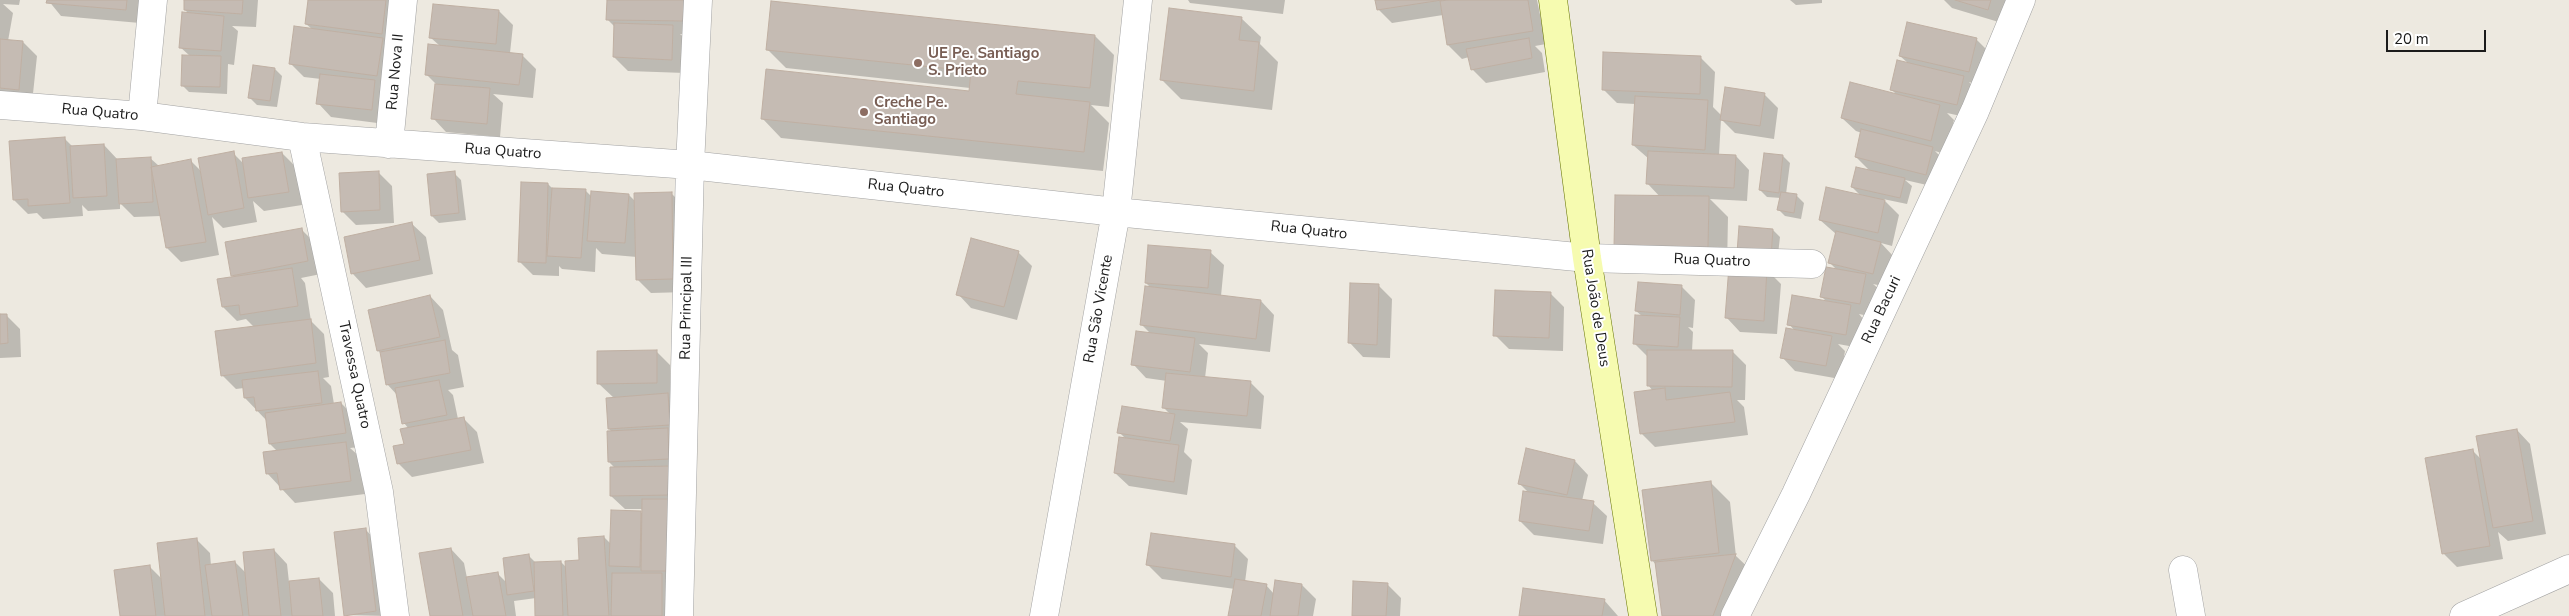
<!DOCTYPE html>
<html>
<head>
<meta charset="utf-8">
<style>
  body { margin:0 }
  #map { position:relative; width:2569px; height:616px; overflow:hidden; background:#ede9e0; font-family:"Nunito Sans",sans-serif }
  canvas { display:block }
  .scale { position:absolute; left:2386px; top:30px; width:100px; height:22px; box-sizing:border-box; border:2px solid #1b1b1b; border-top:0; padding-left:6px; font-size:15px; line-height:18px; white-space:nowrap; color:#1b1b1b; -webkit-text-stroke:4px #fff; paint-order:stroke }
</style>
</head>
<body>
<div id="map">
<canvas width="2569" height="616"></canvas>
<div class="scale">20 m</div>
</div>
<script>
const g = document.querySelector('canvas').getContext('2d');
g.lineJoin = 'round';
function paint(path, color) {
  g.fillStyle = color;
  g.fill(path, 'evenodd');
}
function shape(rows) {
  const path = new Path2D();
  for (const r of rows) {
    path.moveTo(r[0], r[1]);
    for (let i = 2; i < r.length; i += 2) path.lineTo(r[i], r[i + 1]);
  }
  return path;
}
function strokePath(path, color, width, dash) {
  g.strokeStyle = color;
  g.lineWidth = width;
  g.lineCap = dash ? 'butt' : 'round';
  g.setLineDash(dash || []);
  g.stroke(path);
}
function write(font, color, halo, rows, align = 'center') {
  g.font = font + ' "Nunito Sans",sans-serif';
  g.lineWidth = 4;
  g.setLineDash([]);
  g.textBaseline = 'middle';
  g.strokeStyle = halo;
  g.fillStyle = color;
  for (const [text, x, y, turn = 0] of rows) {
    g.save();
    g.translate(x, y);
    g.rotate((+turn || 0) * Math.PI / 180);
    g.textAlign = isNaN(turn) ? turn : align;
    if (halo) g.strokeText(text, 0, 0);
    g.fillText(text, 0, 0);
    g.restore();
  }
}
paint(shape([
  [0,0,20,0,19,5,3,4,13,13,8,41,23,42,37,56,32,103,0,100],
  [48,0,142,0,140,23,61,16],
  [186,0,258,0,256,27,232,26,238,31,234,65,228,64,227,94,189,92,182,85,190,56,180,47,189,14,185,10],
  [309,0,401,0,385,124,331,117,318,103,321,79,304,77,290,63,312,29,306,24],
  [608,0,698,2,698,34,680,34,687,40,685,73,628,71,614,57,615,27,608,20],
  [1188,0,1285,0,1283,14,1190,3],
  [1376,0,1537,0,1546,44,1535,46,1542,53,1545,72,1486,83,1472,69,1469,57,1462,59,1448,45,1443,15,1392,23,1378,9],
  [1790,0,1822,0,1822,3,1796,5],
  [1944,0,2009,0,2002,23,1952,8],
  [499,11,513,25,510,53,522,55,536,69,533,98,493,94,503,103,500,137,446,132,433,118,436,84,426,74,440,46,431,38],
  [1241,18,1261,37,1260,44,1278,62,1272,110,1181,99,1162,80],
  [1095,36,1114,55,1109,107,1091,105,1109,123,1103,171,781,138,762,118,970,92,970,88,786,68,767,49],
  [1976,39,1990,53,1982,86,1969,82,1977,91,1970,118,1947,113,1954,120,1945,154,1935,151,1946,162,1940,188,1905,180,1912,186,1907,204,1883,199,1899,215,1892,246,1881,243,1894,257,1887,287,1873,284,1879,289,1873,317,1859,314,1864,320,1860,348,1838,344,1845,351,1840,379,1795,371,1782,357,1795,331,1789,324,1827,302,1821,296,1837,270,1829,262,1836,234,1820,220,1861,196,1852,187,1870,171,1856,157,1862,133,1856,131,1842,118,1897,95,1892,90,1909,64,1900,56],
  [1701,58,1715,72,1713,107,1722,116,1764,94,1778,108,1774,139,1735,133,1721,119,1719,155,1736,156,1749,170,1747,201,1710,199,1728,217,1727,268,1647,183,1649,159,1633,145,1635,104,1617,103,1603,89],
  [275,69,282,76,277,107,257,105,250,98],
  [64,138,73,147,104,145,118,160,150,158,159,166,191,161,201,171,233,153,244,164,282,153,296,167,302,205,264,211,253,201,257,222,223,228,212,217,219,255,181,262,167,248,161,216,134,217,120,203,120,209,88,211,82,205,83,216,43,219,37,213,28,214,14,200],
  [1783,156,1790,163,1786,194,1797,196,1804,203,1801,219,1785,216,1778,209,1781,198,1767,197,1760,190],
  [378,172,392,186,394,223,356,225,342,211],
  [454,173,461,180,466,220,439,223,432,216],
  [548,184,553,189,586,191,591,196,629,195,636,202,671,193,685,207,687,292,651,293,637,279,637,257,602,254,596,248,595,272,562,269,559,266,559,276,533,275,519,261],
  [412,224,426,237,433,274,366,288,353,274,345,238],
  [301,229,315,243,321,274,301,278,305,283,311,321,324,334,329,377,323,378,331,386,334,404,341,403,355,417,359,447,350,448,360,457,365,494,295,503,267,473,278,452,270,444,267,421,245,398,244,388,236,389,222,375,255,328,246,319,237,321,223,307,235,278,233,275],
  [1773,230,1780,237,1777,263,1745,260],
  [1018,252,1032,266,1017,320,971,308,958,294],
  [1210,252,1224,265,1221,296,1261,301,1274,315,1270,352,1199,344,1208,353,1205,378,1250,382,1264,396,1261,429,1180,422,1188,429,1184,452,1192,460,1187,495,1129,486,1115,473,1126,439,1119,432,1171,415,1164,408,1167,381,1146,378,1133,364,1151,334,1142,325,1151,288,1146,283],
  [1767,270,1781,284,1777,334,1740,332,1727,318],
  [1378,285,1392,299,1390,358,1363,357,1350,343],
  [1681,286,1695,300,1693,328,1688,327,1693,332,1692,351,1732,351,1746,365,1745,400,1737,400,1744,407,1748,435,1655,447,1641,433,1653,391,1648,385,1648,357,1634,343,1642,316,1636,311],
  [1550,293,1564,307,1563,351,1509,349,1495,335],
  [430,296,443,310,452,350,458,355,464,387,448,390,453,395,458,419,463,418,477,432,484,463,412,477,398,463,409,429,404,423,398,396,387,384,382,354,378,351,369,310],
  [0,315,6,315,20,329,21,357,0,358],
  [656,351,670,365,670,397,682,408,675,616,536,616,536,598,514,601,516,616,431,616,451,549,464,563,467,578,497,573,507,583,529,556,536,563,561,562,567,568,580,561,604,537,611,544,612,512,643,513,643,509,625,509,611,496,615,468,609,462,612,432,609,429,614,398,598,383],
  [2517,430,2530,444,2546,534,2508,541,2498,532,2503,559,2457,567,2444,554,2473,451,2482,460],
  [1575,461,1588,475,1582,501,1593,503,1607,516,1603,544,1534,535,1520,521,1529,493,1519,483],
  [1711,483,1730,502,1736,556,1755,574,1739,616,1663,616,1656,565,1652,560],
  [366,530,379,544,388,616,345,615],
  [196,539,210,553,211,566,235,562,246,573,274,550,287,564,289,582,319,579,333,593,335,616,121,616,149,566,162,579],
  [1234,545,1248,559,1245,582,1266,585,1274,594,1302,585,1316,599,1313,616,1230,616,1235,589,1162,579,1148,565],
  [1387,584,1401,598,1400,616,1353,616],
  [1604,600,1618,616,1520,616]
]), '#0003');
const building = shape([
  [47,0,127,0,126,10,46,3,47,0],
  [184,0,243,0,242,14,184,10,184,0],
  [308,0,386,0,382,34,305,24,308,0],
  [607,0,685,0,685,21,606,20,607,0],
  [1375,0,1442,0,1377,10,1375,0],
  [1448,0,1528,0,1533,31,1447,45,1440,1,1448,0],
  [1955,0,1991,0,1988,10,1955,0],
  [771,1,1095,35,1090,88,1018,81,1016,94,1090,102,1084,152,761,119,766,69,969,91,971,71,766,50,771,1],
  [433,4,499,10,496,44,429,38,433,4],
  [1169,8,1242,17,1239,40,1259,42,1254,91,1160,80,1169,8],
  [182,12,224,16,221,51,179,48,182,12],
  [1907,22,1977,38,1969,72,1899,56,1907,22],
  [614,23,673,25,672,60,613,57,614,23],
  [294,26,383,38,377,76,289,64,294,26],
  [1529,38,1532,58,1471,70,1466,49,1529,38],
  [0,39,23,41,19,90,0,88,0,39],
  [428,44,523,54,519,85,425,75,428,44],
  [1603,52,1701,56,1700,94,1602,90,1603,52],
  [182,55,221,56,220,87,181,86,182,55],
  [1897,60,1964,76,1957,105,1890,90,1897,60],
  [253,65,275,68,270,101,248,98,253,65],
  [320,74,375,80,372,110,316,104,320,74],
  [1850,82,1940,105,1931,141,1841,118,1850,82],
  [435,84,490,88,487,124,431,119,435,84],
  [1725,87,1765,93,1760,126,1720,120,1725,87],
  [1635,96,1708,100,1705,150,1632,145,1635,96],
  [1861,129,1933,147,1926,175,1855,157,1861,129],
  [65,137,70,203,28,206,28,199,13,200,9,141,65,137],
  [104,144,107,196,73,198,70,146,104,144],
  [234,151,244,208,208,215,198,158,234,151],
  [1648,151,1736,155,1734,188,1646,184,1648,151],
  [282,152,289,192,248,198,242,158,282,152],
  [1764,153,1783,155,1779,193,1759,190,1764,153],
  [151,157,153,202,119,204,116,159,151,157],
  [191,159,206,242,166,248,151,167,191,159],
  [1856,167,1905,178,1900,198,1851,187,1856,167],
  [379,171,380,210,341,212,339,173,379,171],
  [455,171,459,213,431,216,427,174,455,171],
  [521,182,548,183,546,263,518,262,521,182],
  [1826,187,1885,200,1878,233,1819,220,1826,187],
  [552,188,586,189,581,258,547,256,552,188],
  [591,191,629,194,625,243,587,241,591,191],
  [672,192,673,279,636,280,634,193,672,192],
  [1781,192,1797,194,1794,213,1777,210,1781,192],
  [1615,195,1709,196,1708,249,1614,247,1615,195],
  [412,222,420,260,351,274,344,237,412,222],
  [1739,226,1773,229,1771,257,1737,253,1739,226],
  [302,228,308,261,231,276,225,242,302,228],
  [1836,231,1881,242,1873,274,1828,263,1836,231],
  [971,238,1019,251,1004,307,956,295,971,238],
  [1148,245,1211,250,1208,288,1145,283,1148,245],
  [1729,266,1767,269,1764,321,1725,318,1729,266],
  [1826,267,1866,274,1860,304,1820,297,1826,267],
  [292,268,298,306,240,315,239,305,222,307,217,279,292,268],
  [1638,282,1682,285,1680,315,1635,311,1638,282],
  [1350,283,1379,284,1377,345,1348,343,1350,283],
  [1145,286,1261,300,1256,339,1140,325,1145,286],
  [1495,290,1551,292,1549,338,1493,336,1495,290],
  [430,295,440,337,377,351,368,310,430,295],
  [1792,295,1851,305,1846,335,1787,325,1792,295],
  [0,314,7,314,8,343,0,344,0,314],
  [1635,315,1680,317,1678,347,1633,344,1635,315],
  [311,319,316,363,221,376,215,331,311,319],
  [1786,328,1832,336,1826,366,1780,358,1786,328],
  [1136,331,1195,338,1190,372,1131,365,1136,331],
  [445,340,450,373,386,385,380,352,445,340],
  [657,350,657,383,597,384,597,351,657,350],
  [1647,350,1733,350,1732,387,1647,386,1647,350],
  [318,371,322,403,256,411,254,397,244,398,242,380,318,371],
  [1166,373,1251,381,1247,416,1162,408,1166,373],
  [439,380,447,415,402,424,395,388,439,380],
  [1665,388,1666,400,1730,392,1735,422,1640,434,1634,392,1665,388],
  [668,393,670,425,608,429,606,398,668,393],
  [341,402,346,433,269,444,265,413,341,402],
  [1122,406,1175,414,1170,441,1117,433,1122,406],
  [464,417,471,450,397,464,393,446,404,444,400,429,464,417],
  [668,428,669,459,608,462,607,431,668,428],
  [2517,429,2533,521,2493,528,2476,436,2517,429],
  [1119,437,1179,445,1174,482,1114,473,1119,437],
  [346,442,351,481,280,490,277,473,266,474,263,452,346,442],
  [1526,448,1575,460,1567,495,1518,484,1526,448],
  [2473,449,2490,546,2442,554,2425,458,2473,449],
  [673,466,673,495,610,496,610,467,673,466],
  [1711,481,1719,553,1651,561,1642,490,1711,481],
  [1523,491,1594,501,1589,531,1519,521,1523,491],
  [642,499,670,499,669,571,641,571,642,499],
  [611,510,641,511,640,567,609,566,611,510],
  [366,528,376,611,344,616,334,532,366,528],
  [1151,533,1235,544,1231,577,1146,565,1151,533],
  [604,536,609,616,568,616,565,561,579,560,578,538,604,536],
  [197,538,205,616,165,616,157,543,197,538],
  [451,548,463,616,430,616,419,553,451,548],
  [274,549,281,616,249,616,243,552,274,549],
  [529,554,534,591,507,595,503,558,529,554],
  [1736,554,1713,616,1662,616,1655,562,1736,554],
  [235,561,243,616,212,616,205,565,235,561],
  [561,561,563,616,535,616,534,562,561,561],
  [150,565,156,616,120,616,114,570,150,565],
  [498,572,506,616,473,616,466,577,498,572],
  [612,573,662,573,662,616,611,616,612,573],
  [319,578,323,616,292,616,289,581,319,578],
  [1235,579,1267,584,1261,616,1228,616,1235,579],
  [1275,580,1302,584,1298,616,1270,616,1275,580],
  [1353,581,1388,583,1386,616,1352,616,1353,581],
  [1523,588,1605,599,1602,616,1519,616,1523,588]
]);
paint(building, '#c5bbb3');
strokePath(building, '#bfafa2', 1);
const street = shape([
  [0,105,142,116,302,137,690,165,1116,212,1587,258,1812,264],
  [142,116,153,0],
  [302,137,379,492,395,616],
  [389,144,403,0],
  [2183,570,2191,616],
  [679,616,690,165,698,0],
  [1044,616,1116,212,1138,0],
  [1735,616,1796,494,1975,111,2021,0],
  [2464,616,2569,569]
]);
const secondary = shape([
  [1553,0,1587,258,1643,616]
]);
strokePath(street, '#a2a2a2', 29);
strokePath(secondary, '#657302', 29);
strokePath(street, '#fff', 28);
strokePath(secondary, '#f6fbb0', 28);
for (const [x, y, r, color] of [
  [918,63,5,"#8d6e63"],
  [864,112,5,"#8d6e63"]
]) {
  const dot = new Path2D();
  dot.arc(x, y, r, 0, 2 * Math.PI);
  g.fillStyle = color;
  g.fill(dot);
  strokePath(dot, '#fff', 2);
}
write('bold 15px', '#785e54', '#fff', [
  ["UE Pe. Santiago",928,54],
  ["S. Prieto",928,71],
  ["Creche Pe.",874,103],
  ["Santiago",874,120]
], 'left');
write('15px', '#1b1b1b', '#fff', [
  ["Rua Nova II",396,72,-85],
  ["Rua Quatro",100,113,5],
  ["Rua Quatro",503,152,4],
  ["Rua Quatro",906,189,6],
  ["Rua Quatro",1309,231,6],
  ["Rua Quatro",1712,261,2],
  ["Rua Principal III",687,308,-89],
  ["Rua João de Deus",1595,308,81],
  ["Rua São Vicente",1099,309,-80],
  ["Rua Bacuri",1882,310,-65],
  ["Travessa Quatro",354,375,78]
]);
</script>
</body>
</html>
